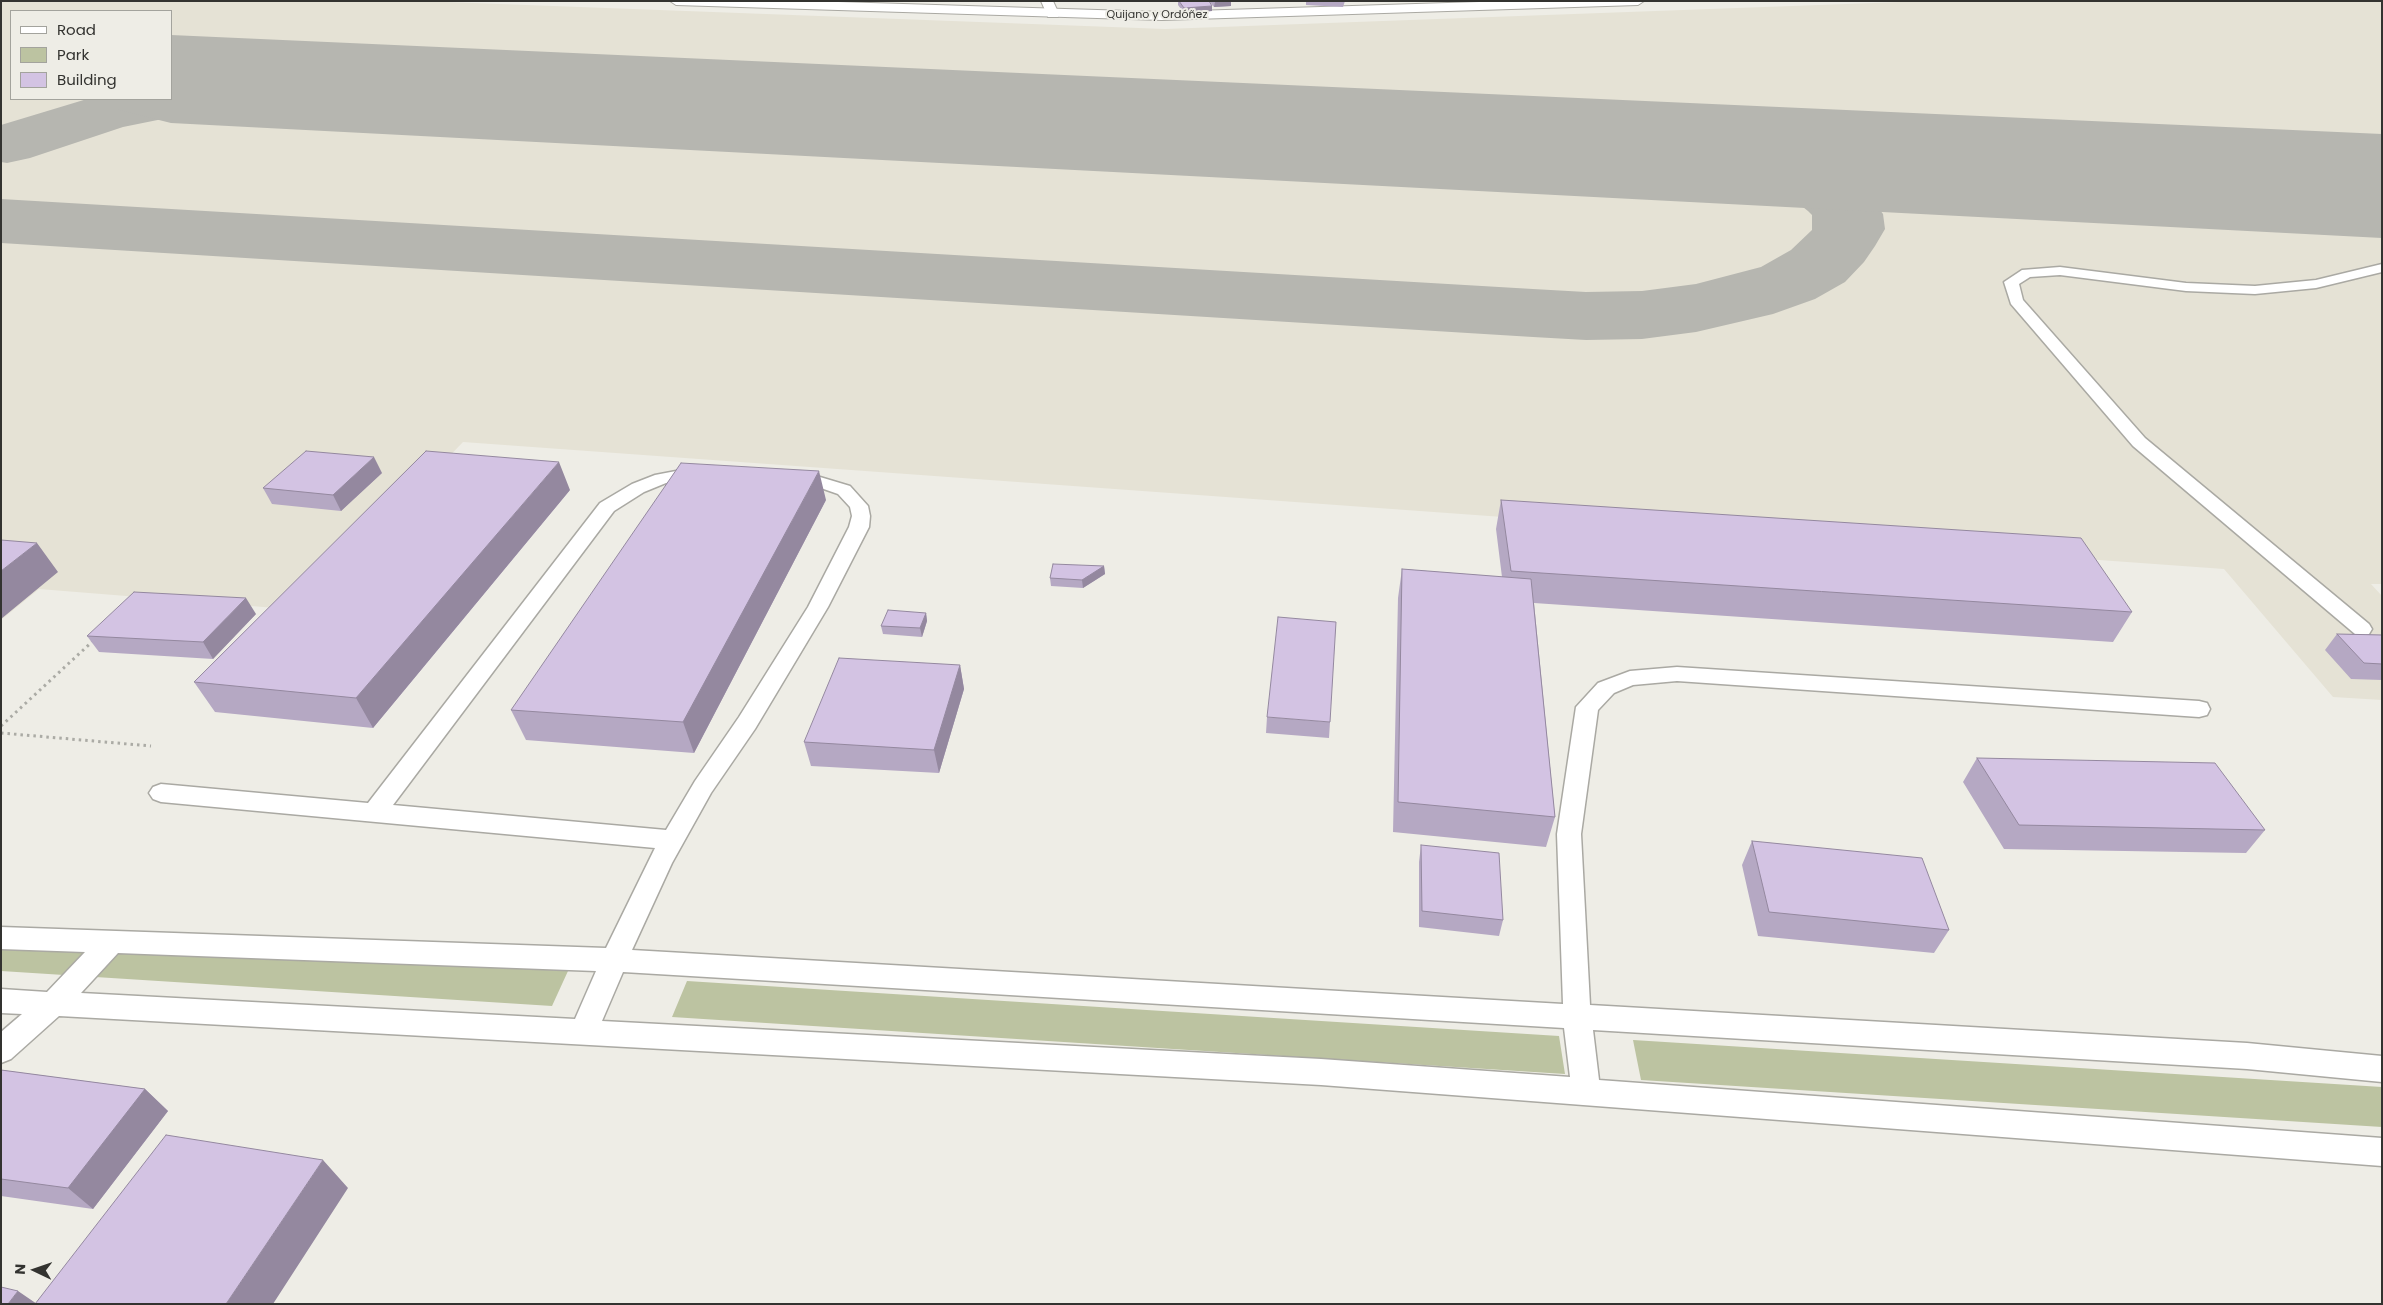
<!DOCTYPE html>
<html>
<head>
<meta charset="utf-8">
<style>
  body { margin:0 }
  #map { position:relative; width:2383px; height:1305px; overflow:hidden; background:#eeede6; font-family:Poppins,sans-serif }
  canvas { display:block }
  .frame { position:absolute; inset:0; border:2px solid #333330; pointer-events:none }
  .legend { position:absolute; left:10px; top:10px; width:162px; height:90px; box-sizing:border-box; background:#eeede6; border:1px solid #a3a39d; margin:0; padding:6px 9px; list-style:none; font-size:15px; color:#333330 }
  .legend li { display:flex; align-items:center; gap:10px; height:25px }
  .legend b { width:25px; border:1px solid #a3a39d }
  .north { position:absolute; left:10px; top:1245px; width:50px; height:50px; -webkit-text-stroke:4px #eeede6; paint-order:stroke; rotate:273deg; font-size:14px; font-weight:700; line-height:20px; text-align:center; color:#333330 }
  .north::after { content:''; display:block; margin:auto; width:18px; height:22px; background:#333330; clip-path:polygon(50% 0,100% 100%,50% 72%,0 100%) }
</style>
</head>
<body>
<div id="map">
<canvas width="2383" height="1305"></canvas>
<div class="frame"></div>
<ul class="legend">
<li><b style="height:6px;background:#fff"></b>Road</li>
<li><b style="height:14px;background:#bcc3a1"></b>Park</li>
<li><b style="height:14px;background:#d3c3e3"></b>Building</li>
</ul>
<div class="north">N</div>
</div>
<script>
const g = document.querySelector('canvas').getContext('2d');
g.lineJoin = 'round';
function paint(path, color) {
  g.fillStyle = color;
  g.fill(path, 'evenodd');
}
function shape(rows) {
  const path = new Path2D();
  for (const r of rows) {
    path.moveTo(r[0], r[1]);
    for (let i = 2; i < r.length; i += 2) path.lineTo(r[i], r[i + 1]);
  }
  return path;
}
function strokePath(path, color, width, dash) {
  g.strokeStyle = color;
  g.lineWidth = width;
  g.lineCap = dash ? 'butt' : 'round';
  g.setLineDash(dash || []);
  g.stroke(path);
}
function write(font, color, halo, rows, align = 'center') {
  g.font = font + ' Poppins,sans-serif';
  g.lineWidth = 4;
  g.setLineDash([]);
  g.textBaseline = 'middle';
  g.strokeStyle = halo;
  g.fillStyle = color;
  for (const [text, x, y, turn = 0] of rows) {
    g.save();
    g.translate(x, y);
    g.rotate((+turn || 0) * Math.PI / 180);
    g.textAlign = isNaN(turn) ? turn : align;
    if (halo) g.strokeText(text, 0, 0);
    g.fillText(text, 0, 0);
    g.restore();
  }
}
paint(shape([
  [1,1,420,1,1165,29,1928,1,2382,1,2382,584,2371,584,2382,596,2382,700,2333,697,2224,569,463,442,301,610,39,589,1,620],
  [11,11,171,11,171,99,11,99]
]), '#e5e2d5');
paint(shape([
  [1,935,568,971,552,1006,1,971],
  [687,981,1559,1036,1565,1074,672,1017],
  [1633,1040,2382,1087,2382,1127,1641,1080]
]), '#bcc3a1');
paint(shape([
  [268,70,348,70,369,75,378,88,369,101,348,106,268,106,192,113,123,127,30,158,7,163,1,162,1,125,87,99,171,99,171,81,268,70],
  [1769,136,1792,142,1823,157,1858,181,1883,214,1885,229,1875,246,1864,262,1845,282,1815,299,1773,314,1696,332,1642,339,1586,340,1533,337,1,243,1,199,1533,289,1586,292,1642,291,1696,284,1761,267,1791,250,1812,230,1812,215,1808,211,1775,185,1746,170,1736,156,1746,142,1769,136]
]), '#b6b6b0');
paint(shape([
  [171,35,2382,134,2382,238,171,123,119,110,111,99,171,99,171,35]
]), '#b6b6b0');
const service = shape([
  [2382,264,2382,272,2316,288,2255,294,2186,291,2060,275,2030,277,2019,284,2023,300,2145,438,2369,624,2372,629,2369,634,2362,636,2355,634,2133,446,2011,304,2004,282,2022,270,2060,267,2186,283,2255,286,2316,280,2382,264],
  [676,471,699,472,705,473,708,477,705,481,699,482,676,481,666,483,644,492,614,511,393,805,666,830,695,781,739,717,808,607,849,527,852,516,850,507,838,494,818,487,788,484,785,480,788,476,794,475,820,477,850,486,868,506,870,516,869,527,828,607,755,729,711,793,672,863,632,950,1563,1004,1557,834,1576,707,1598,683,1630,671,1677,667,2199,701,2207,703,2210,709,2207,715,2199,717,1677,681,1633,685,1614,693,1598,710,1581,834,1590,1005,2247,1043,2382,1056,2382,1082,2247,1069,1593,1030,1599,1080,2382,1138,2382,1166,1321,1085,59,1016,11,1059,1,1063,1,1032,22,1014,1,1013,1,989,47,992,85,952,1,949,1,927,606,948,655,848,161,802,153,799,149,793,153,787,161,784,368,803,600,503,632,484,655,475,676,471],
  [118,953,596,971,575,1019,81,993,118,953],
  [623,972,1564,1028,1570,1077,1321,1059,602,1021,623,972]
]);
const minor = shape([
  [1041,1,1053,1,1059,14,1058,17,1048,17,1041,1]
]);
const tertiary = shape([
  [670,1,806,1,1162,12,1511,1,1644,1,1638,5,1162,20,676,5,670,1]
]);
strokePath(service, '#aaa9a3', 3);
strokePath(minor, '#aaa9a3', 2);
strokePath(tertiary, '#aaa9a3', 2);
strokePath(shape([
  [1,726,94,640],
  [1,733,151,746]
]), '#ababa5', 3, [2.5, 4]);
paint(service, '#fff');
paint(minor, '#fff');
paint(tertiary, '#fff');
paint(shape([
  [1178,1,1209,1,1212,6,1212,11,1184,13,1178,5],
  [1209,1,1231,1,1231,6,1214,7],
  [1306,1,1345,1,1343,7,1306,5],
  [1451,1,1475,1,1452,2],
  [382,473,341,511,272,504,263,488],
  [570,490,373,728,215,712,194,682],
  [826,500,694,753,526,740,511,710],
  [1501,500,2132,612,2113,642,1534,603,1555,817,1546,847,1393,832,1398,598,1402,569,1502,577,1496,529],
  [1104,566,1105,574,1083,588,1051,586,1050,578],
  [926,613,927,621,922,637,883,634,881,626],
  [256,614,213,659,99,652,87,636],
  [2337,634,2382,635,2382,680,2351,679,2325,650],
  [960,665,964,689,939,773,811,766,804,742],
  [1267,717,1330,722,1329,738,1266,733],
  [1977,758,2265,830,2246,853,2004,849,1963,782],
  [1752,841,1949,930,1934,953,1758,936,1742,865],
  [1421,845,1503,920,1499,936,1419,927,1419,862],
  [1,1070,145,1089,168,1111,93,1209,1,1196]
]), '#b5a8c3');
paint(shape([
  [1223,1,1231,1,1231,6,1214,7,1215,2],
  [1212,6,1212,11,1184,13,1184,8],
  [374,457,382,473,341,511,333,495],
  [559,462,570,490,373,728,356,698],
  [819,471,826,500,694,753,683,722],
  [37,543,58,572,1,619,1,571],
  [1104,566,1105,574,1083,588,1082,580],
  [246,598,256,614,213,659,203,642],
  [926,613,927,621,922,637,920,628],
  [960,665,964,689,939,773,934,750],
  [145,1089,168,1111,93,1209,68,1188],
  [323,1160,348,1188,273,1304,226,1304],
  [18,1291,37,1304,8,1304]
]), '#94889f');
const building = shape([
  [1179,1,1209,1,1212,6,1184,8,1179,1],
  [306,451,374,457,333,495,263,488,306,451],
  [426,451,559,462,356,698,194,682,426,451],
  [681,463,819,471,683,722,511,710,681,463],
  [1501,500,2081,538,2132,612,1511,571,1501,500],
  [1,540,37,543,1,571,1,540],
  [1053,564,1104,566,1082,580,1050,578,1053,564],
  [1402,569,1531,579,1555,817,1398,802,1402,569],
  [134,592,246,598,203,642,87,636,134,592],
  [888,610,926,613,920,628,881,626,888,610],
  [1278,617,1336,622,1330,722,1267,717,1278,617],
  [2337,634,2382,635,2382,664,2364,663,2337,634],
  [839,658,960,665,934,750,804,742,839,658],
  [1977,758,2215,763,2265,830,2019,825,1977,758],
  [1752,841,1922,858,1949,930,1769,912,1752,841],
  [1421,845,1499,853,1503,920,1422,911,1421,845],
  [1,1070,145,1089,68,1188,1,1179,1,1070],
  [166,1135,323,1160,226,1304,35,1304,166,1135],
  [1,1287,18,1291,8,1304,1,1304,1,1287]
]);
paint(building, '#d3c3e3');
strokePath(building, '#94889f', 1);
write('11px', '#333330', '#eeede6', [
  ["Quijano y Ordóñez",1157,15]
]);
</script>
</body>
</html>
